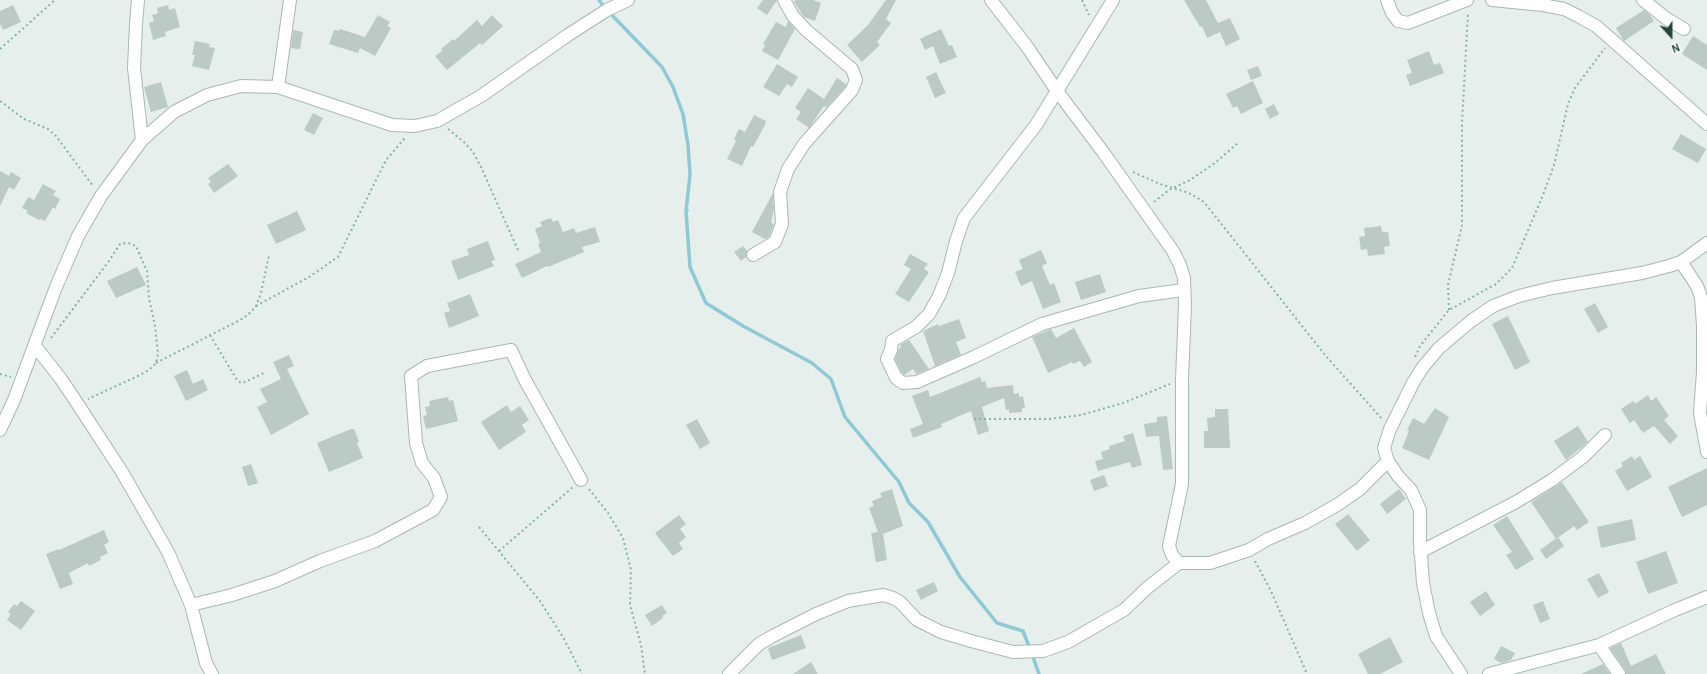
<!DOCTYPE html>
<html>
<head>
<meta charset="utf-8">
<style>
  body { margin:0 }
  #map { position:relative; width:1707px; height:674px; overflow:hidden; background:#e6efeb; font-family:Karla,sans-serif }
  canvas { display:block }
  .north { position:absolute; left:1651px; top:16px; width:40px; height:40px; -webkit-text-stroke:3px #f7fbf9; paint-order:stroke; rotate:159deg; font-size:11px; font-weight:700; line-height:16px; text-align:center; color:#24423a }
  .north::after { content:''; display:block; margin:auto; width:14px; height:18px; background:#24423a; clip-path:polygon(50% 0,100% 100%,50% 72%,0 100%) }
</style>
</head>
<body>
<div id="map">
<canvas width="1707" height="674"></canvas>
<div class="north">N</div>
</div>
<script>
const g = document.querySelector('canvas').getContext('2d');
g.lineJoin = 'round';
function toPath(rows) {
  const path = new Path2D();
  for (const r of rows) {
    path.moveTo(r[0], r[1]);
    for (let i = 2; i < r.length; i += 2) path.lineTo(r[i], r[i + 1]);
  }
  return path;
}
function trace(path, color, width, dash) {
  g.strokeStyle = color;
  g.lineWidth = width;
  g.lineCap = dash ? 'butt' : 'round';
  g.setLineDash(dash || []);
  g.stroke(path);
}
function fillPath(path, color) {
  g.fillStyle = color;
  g.fill(path, 'evenodd');
}
trace(toPath([
  [599,0,605,8],
  [609,12,662,67,673,87,683,114,688,145,690,175,686,211,687,210],
  [686,211,690,267,706,303,743,326,812,363,831,379,845,417,899,482,909,503,928,522,960,577,997,623,1023,631,1030,649],
  [1032,654,1039,674]
]), '#8ec9d4', 3.5);
fillPath(toPath([
  [763,0,777,0,767,15,757,8],
  [795,0,813,0,821,3,815,21,804,17,794,2],
  [886,0,896,0,886,19,891,23,877,42,880,45,862,62,847,45,868,25],
  [1184,0,1206,0,1218,23,1230,18,1240,39,1226,46,1220,32,1207,38,1202,26,1200,27],
  [13,5,21,22,3,30,0,24,0,11],
  [168,5,169,10,175,8,180,27,165,32,166,36,153,40,149,23,154,21,152,15,158,13,157,8],
  [1644,10,1650,15,1654,21,1624,41,1616,28],
  [378,15,390,22,387,26,391,28,375,56,360,48,358,53,329,44,334,30,339,31,340,29,365,37],
  [492,15,503,26,482,45,480,43,447,70,435,56,442,51,441,49,453,39,454,41,477,20,482,26],
  [788,21,795,29,778,60,762,51,765,45,763,44,776,22,786,27],
  [941,29,949,46,952,45,957,57,940,64,933,46,925,50,920,39],
  [293,30,303,32,300,49,291,48],
  [1693,36,1707,45,1707,70,1682,54],
  [195,41,210,44,209,47,215,48,209,70,192,66,195,55,192,55],
  [1429,51,1434,65,1440,63,1444,73,1410,86,1406,75,1412,73,1407,60],
  [777,64,798,77,792,87,787,84,779,96,763,87],
  [1258,66,1262,76,1251,80,1247,70],
  [936,72,946,93,935,98,926,77],
  [837,78,846,84,846,86,826,108,824,106,809,128,796,119,801,112,795,108,808,88,824,99],
  [1253,81,1263,103,1241,114,1237,106,1233,108,1226,94],
  [161,82,168,107,151,112,144,87],
  [1274,104,1279,114,1270,119,1265,109],
  [313,113,323,118,314,135,304,130],
  [754,115,766,121,765,125,753,147,751,146,742,166,727,159,736,141,734,139,739,129,745,132],
  [1681,134,1706,149,1698,163,1672,149],
  [228,164,238,176,214,193,208,184,211,182,208,178],
  [0,171,9,176,11,172,21,178,14,190,9,187,0,206],
  [43,184,56,191,53,195,60,199,55,209,53,207,45,221,40,219,39,220,26,213,28,211,22,208,28,197,34,200],
  [773,193,774,209,771,223,774,224,769,237,765,239,752,232],
  [297,211,306,230,276,244,267,225],
  [551,218,553,222,558,220,563,232,574,228,576,233,595,227,600,242,582,247,584,252,548,267,547,266,522,278,515,264,541,252,538,244,540,243,535,229,542,226,540,222],
  [1381,226,1382,232,1388,232,1390,246,1384,247,1385,254,1368,256,1367,249,1361,250,1359,237,1365,236,1364,228],
  [488,241,495,260,491,261,494,266,458,280,451,261,469,255,467,249],
  [743,246,747,251,746,257,741,261,734,252],
  [1041,250,1047,263,1042,266,1050,285,1054,283,1061,302,1043,309,1032,281,1021,286,1015,272,1023,269,1019,260],
  [910,254,928,264,924,269,929,272,909,302,895,294,911,269,904,265],
  [137,267,146,285,116,298,107,281],
  [1100,274,1106,292,1081,300,1075,282],
  [470,294,479,316,449,328,444,313,450,311,447,303],
  [1595,303,1608,327,1598,333,1584,309],
  [1508,316,1530,362,1515,370,1492,324],
  [959,319,966,338,956,342,961,355,935,366,923,331,938,324,939,326],
  [1074,328,1092,362,1084,367,1080,361,1073,364,1072,362,1048,373,1032,337,1051,329,1056,338],
  [909,340,929,369,916,374,913,369,904,375,902,373,895,359,899,349,901,347,900,345],
  [289,355,294,366,287,369,309,414,271,435,257,407,267,402,260,389,281,379,273,362],
  [187,370,193,384,203,379,208,390,186,401,174,376],
  [980,377,982,382,985,381,987,388,1013,385,1014,394,1019,393,1019,397,1023,396,1025,408,1022,408,1022,412,1009,413,1009,409,1006,410,1004,398,982,407,989,431,978,435,971,411,941,424,942,427,913,438,910,429,923,424,912,396,928,390,930,397],
  [1648,395,1651,401,1656,397,1669,416,1664,420,1678,436,1670,444,1654,426,1643,433,1634,420,1630,423,1621,409,1633,401,1635,404],
  [448,397,449,401,453,400,458,421,426,429,423,416,427,415,425,407,430,406,429,401],
  [507,405,511,412,520,406,529,420,522,425,526,432,499,450,481,422],
  [1435,408,1449,417,1429,460,1402,448,1409,431,1407,430,1413,418,1424,424],
  [1215,409,1228,409,1230,448,1204,448,1204,431,1208,431,1207,418,1215,417],
  [1167,416,1173,469,1163,470,1159,436,1146,437,1144,424,1157,422,1157,417],
  [697,419,710,443,700,449,686,425],
  [1578,426,1588,442,1566,460,1554,441],
  [351,429,354,429,359,442,357,443,363,458,329,472,317,443],
  [1133,433,1142,465,1132,468,1130,462,1098,471,1095,461,1103,459,1101,452,1110,449,1109,446,1125,441,1123,436],
  [1632,456,1634,460,1640,456,1652,477,1627,491,1615,471,1623,466,1621,463],
  [251,464,258,483,248,486,242,467],
  [1707,468,1707,505,1682,517,1668,487],
  [1104,475,1108,486,1094,491,1090,480],
  [1562,482,1589,522,1577,530,1574,526,1556,539,1531,502],
  [892,489,903,526,883,534,887,560,876,562,871,533,878,532,869,508,874,506,872,501,882,497,880,493],
  [1399,489,1406,499,1387,514,1380,504],
  [1348,514,1370,540,1357,551,1335,524],
  [679,515,686,524,680,529,686,537,679,543,683,549,673,556,655,533],
  [1507,516,1534,559,1516,570,1506,555,1512,552,1493,525],
  [1632,519,1636,540,1601,548,1597,527],
  [104,530,109,542,104,545,108,553,100,557,101,560,89,566,88,563,69,573,73,584,60,589,46,554,59,549,59,550],
  [1558,537,1564,546,1546,559,1540,550],
  [1666,551,1678,583,1648,594,1636,562],
  [1599,573,1609,592,1598,598,1587,579],
  [934,582,938,591,921,600,916,590],
  [1486,591,1495,605,1480,616,1470,602],
  [21,601,35,611,21,630,7,620,11,614,8,612,14,604,17,606],
  [1543,601,1550,619,1540,623,1533,605],
  [662,605,667,613,662,616,663,618,652,626,645,615],
  [801,635,806,648,772,660,768,648],
  [1390,637,1403,662,1380,674,1368,674,1358,654],
  [1621,643,1631,666,1656,654,1666,674,1626,674,1625,670,1610,648],
  [1501,646,1515,653,1511,660,1501,663,1494,659],
  [811,662,818,674,793,674],
  [1603,664,1610,674,1581,674]
]), '#bbcac4');
const minor = toPath([
  [138,0,136,24,134,68,142,140],
  [991,0,1028,48,1057,91,1103,152,1173,251,1180,265,1184,278,1185,305,1182,379,1182,484,1169,546,1172,555,1179,563,1210,563,1249,550,1268,539,1305,523,1337,505,1360,489,1388,461],
  [1113,0,1036,125,964,218,956,241,948,273,939,296,929,314,916,327,892,341,891,350,887,359,896,378,903,383,917,382,974,357,1042,324,1139,296,1183,290],
  [1387,0,1392,13,1398,21,1408,23,1467,0],
  [1492,0,1543,5,1564,9,1578,16,1596,26,1611,39,1707,124],
  [1643,0,1667,19,1684,29],
  [278,87,290,0],
  [753,255,775,242,782,224,780,192,788,169,804,144,852,90,856,80,852,69,806,30,793,16,784,0],
  [1681,262,1697,286,1701,297,1703,326,1703,372,1700,413,1707,452],
  [35,346,61,379,77,403,122,472,168,552,191,605,206,663,212,674],
  [0,430,14,400,56,287,78,236,101,196,142,140,174,112,207,95,241,86,278,87,392,125,415,126,437,121,481,96,568,35,607,10,628,0],
  [1420,552,1516,502,1552,480,1583,457,1605,435],
  [191,605,232,595,275,581,320,561,375,541,433,510,441,497,434,478,422,463,416,443,411,376,427,366,511,350,525,380,581,480],
  [1599,645,1619,674],
  [729,674,759,644,771,637,816,614,848,601,883,595,893,598,900,602,917,620,941,632,971,641,1013,652,1043,651,1068,642,1124,610,1147,588,1179,563],
  [1461,674,1436,636,1429,613,1423,583,1420,541,1420,510,1411,490,1398,476,1388,461,1384,448,1390,429,1414,381,1423,367,1439,348,1471,321,1493,306,1519,296,1552,288,1642,273,1669,266,1681,262,1707,243],
  [1489,674,1599,645,1675,610,1707,597]
]);
trace(minor, '#a8b8b2', 14);
trace(toPath([
  [1082,0,1089,15],
  [0,49,55,0],
  [0,101,24,119,48,129,56,136,93,186],
  [448,129,465,143,473,152,481,167,518,250],
  [1133,172,1160,184,1189,193,1204,202,1325,355,1382,419],
  [1154,202,1169,190,1190,180,1215,163,1238,143],
  [256,306,309,277,338,257,386,160,405,138],
  [1449,310,1448,285,1462,225,1462,123,1468,13],
  [210,335,237,380,241,383,245,382,266,372],
  [51,338,109,261,120,244,128,243,136,246,147,271,149,298,155,326,158,354,156,363,149,370,138,376,88,399],
  [1415,357,1420,346,1449,310,1496,284,1512,268,1543,195,1554,165,1568,104,1575,88,1605,48],
  [156,363,242,319,251,312,256,306,261,293,269,255],
  [0,374,11,377],
  [974,419,1049,419,1081,415,1123,403,1170,384],
  [589,489,608,513,623,538,631,570,630,605,641,645,645,674],
  [479,527,540,601,563,637,582,674],
  [499,551,573,487],
  [1255,561,1271,591,1307,674]
]), '#86b3a5', 2, [2, 3]);
trace(minor, '#fff', 12);
</script>
</body>
</html>
